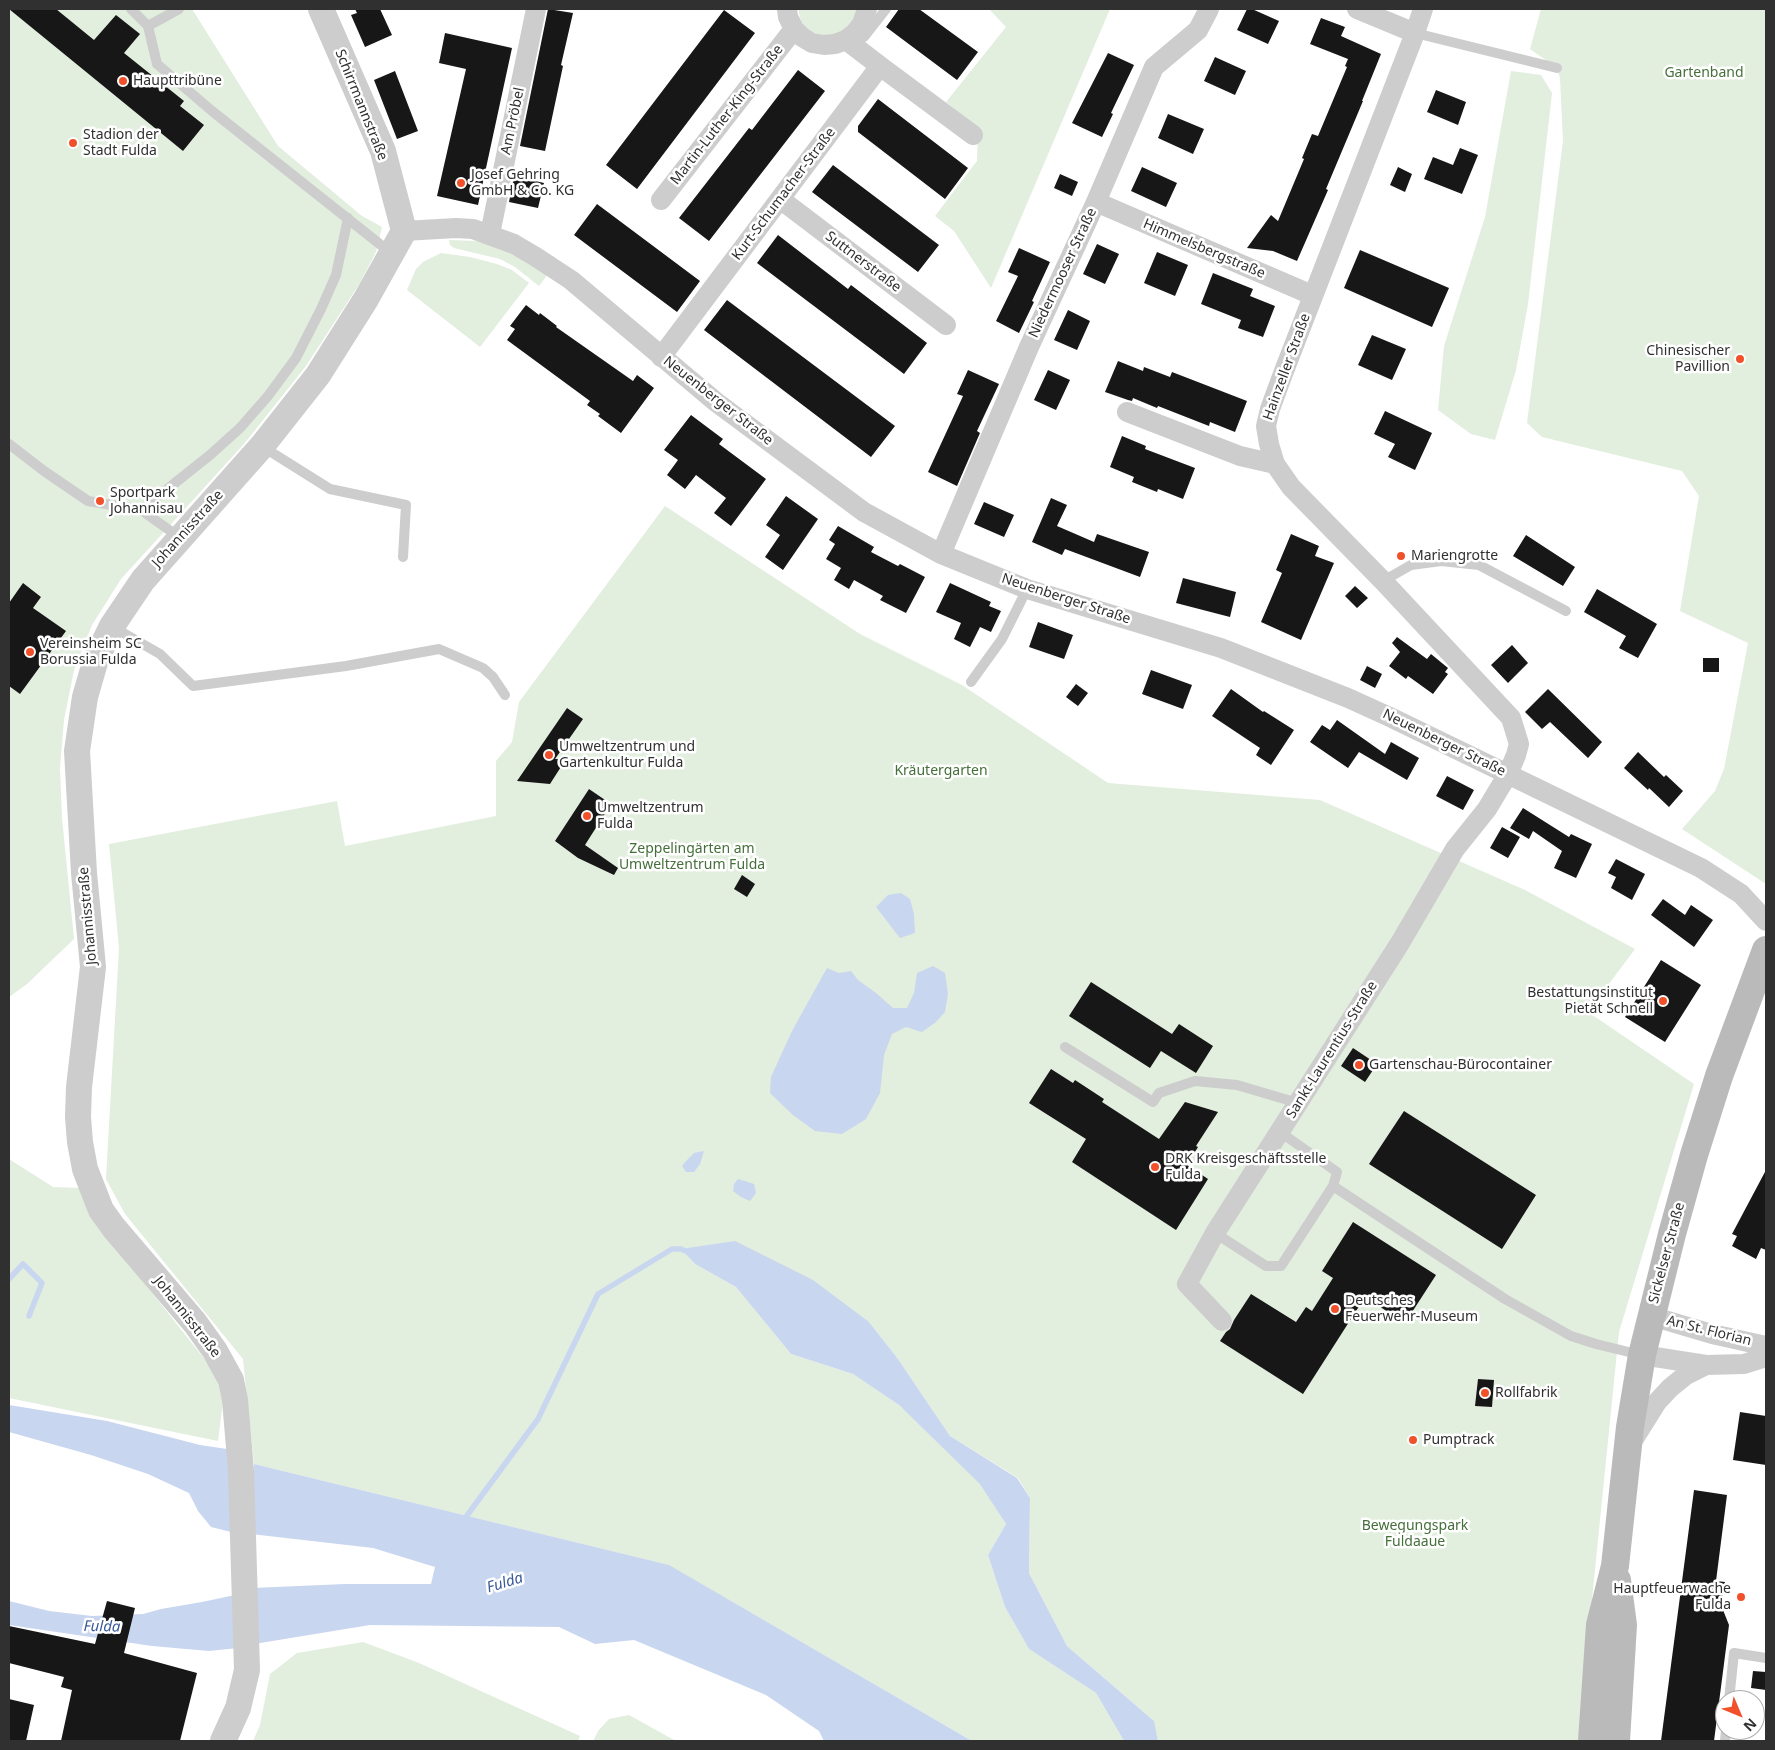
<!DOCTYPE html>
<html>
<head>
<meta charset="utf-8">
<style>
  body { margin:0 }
  #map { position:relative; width:1775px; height:1750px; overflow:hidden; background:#fff; font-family:"Noto Sans",sans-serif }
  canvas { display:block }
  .frame { position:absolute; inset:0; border:10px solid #303030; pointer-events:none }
  .north { position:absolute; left:1715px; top:1690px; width:50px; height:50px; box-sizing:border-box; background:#fff; border:1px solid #acacac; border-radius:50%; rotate:135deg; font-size:14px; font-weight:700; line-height:20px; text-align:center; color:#303030 }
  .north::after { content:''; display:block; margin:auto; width:18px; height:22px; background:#f0512a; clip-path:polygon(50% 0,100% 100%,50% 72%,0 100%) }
</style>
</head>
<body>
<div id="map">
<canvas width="1775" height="1750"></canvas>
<div class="frame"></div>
<div class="north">N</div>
</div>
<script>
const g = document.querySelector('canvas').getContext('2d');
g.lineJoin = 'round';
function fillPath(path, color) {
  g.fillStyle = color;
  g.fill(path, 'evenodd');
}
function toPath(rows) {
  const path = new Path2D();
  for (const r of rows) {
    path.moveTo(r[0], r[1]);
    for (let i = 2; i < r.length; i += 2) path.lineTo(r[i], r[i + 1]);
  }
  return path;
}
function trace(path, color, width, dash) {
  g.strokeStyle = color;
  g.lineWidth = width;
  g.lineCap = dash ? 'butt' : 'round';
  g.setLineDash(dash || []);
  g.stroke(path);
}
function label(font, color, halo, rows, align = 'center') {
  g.font = font + ' "Noto Sans",sans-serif';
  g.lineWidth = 5;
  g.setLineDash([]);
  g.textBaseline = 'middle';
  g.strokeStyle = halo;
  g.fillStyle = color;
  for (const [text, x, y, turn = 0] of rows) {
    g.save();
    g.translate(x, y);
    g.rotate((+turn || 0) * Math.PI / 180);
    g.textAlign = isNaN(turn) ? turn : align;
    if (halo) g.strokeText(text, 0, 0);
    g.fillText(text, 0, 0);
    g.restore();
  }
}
fillPath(toPath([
  [9,9,192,9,278,146,362,216,382,227,376,252,360,283,306,366,244,444,121,579,92,625,74,670,64,720,60,768,62,818,74,939,27,984,9,997],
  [798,9,860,9,847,32,822,37,806,28,801,21],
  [989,9,1110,9,991,288,954,231,935,216,977,161,978,128,946,102,1006,27],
  [1541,9,1766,9,1766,884,1682,829,1715,791,1724,769,1748,643,1680,611,1699,496,1682,471,1542,437,1527,423,1563,141,1560,78,1557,68,1530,49],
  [1511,71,1541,75,1552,93,1528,304,1516,370,1495,440,1471,434,1438,410,1444,346,1485,217],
  [449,240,476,241,503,248,548,274,539,286,515,267,500,259,454,248,450,245],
  [441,253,470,257,497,264,512,270,529,283,480,347,407,290,416,269,423,262],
  [665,506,860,634,962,685,1108,783,1320,800,1525,890,1635,949,1588,1012,1694,1084,1619,1332,1581,1708,1579,1741,1158,1741,1153,1720,1067,1646,1029,1573,1030,1498,1018,1478,950,1436,898,1359,869,1322,681,1249,695,1264,736,1287,791,1354,853,1374,899,1405,981,1484,1006,1524,988,1555,1005,1607,1029,1649,1096,1693,1124,1741,972,1741,668,1565,254,1464,243,1359,125,1214,106,1179,119,948,109,844,337,801,345,846,496,816,496,761,512,742,519,702],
  [9,1159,53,1187,80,1188,134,1270,225,1385,218,1441,9,1398],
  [363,1642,419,1663,580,1736,578,1741,253,1741,260,1725,270,1674,297,1653],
  [629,1715,676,1741,593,1741,598,1731,609,1719]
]), '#e2eede');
fillPath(toPath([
  [901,893,910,899,914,914,915,933,900,938,876,907,888,895],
  [933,966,945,973,948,994,945,1012,936,1022,922,1032,906,1027,892,1034,884,1055,880,1093,866,1119,842,1134,815,1131,793,1115,770,1093,771,1077,792,1031,827,968,839,973,851,971,858,980,876,993,893,1008,907,1008,914,993,917,973],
  [704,1151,700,1164,694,1172,686,1172,682,1166,688,1159,694,1153],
  [738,1179,754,1184,756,1193,750,1201,741,1197,733,1191,734,1184],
  [735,1241,813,1280,869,1322,898,1359,950,1436,1017,1478,1030,1498,1029,1573,1067,1646,1154,1721,1158,1741,1124,1741,1096,1693,1029,1649,1005,1607,988,1555,1006,1524,980,1484,899,1405,853,1374,791,1354,736,1287,695,1264,681,1249],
  [9,1405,107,1421,200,1445,227,1449,235,1533,211,1527,198,1511,189,1493,148,1474,91,1455,9,1432],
  [254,1464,669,1565,972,1741,824,1741,819,1731,766,1695,634,1640,595,1644,559,1627,370,1625,254,1644,252,1588,345,1584,431,1584,435,1567,373,1548,251,1534],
  [235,1595,238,1648,209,1651,152,1646,9,1625,9,1601,49,1611,92,1616,143,1614,161,1609,202,1602]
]), '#c9d6ef');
trace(toPath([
  [9,1279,23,1264,42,1283,29,1316],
  [463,1521,538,1419,598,1294,672,1249,681,1249,688,1252]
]), '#c9d6ef', 5.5);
fillPath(toPath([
  [9,9,56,9,94,40,116,15,140,34,124,53,184,101,180,106,204,125,183,151],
  [355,9,380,9,392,35,365,47,351,15,357,13],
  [548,9,573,13,561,65,563,66,545,151,520,146],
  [899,9,919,9,978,52,957,80,886,27],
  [1247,9,1252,9,1279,21,1268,44,1237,30],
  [724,10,755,33,637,189,606,165],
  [1321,18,1345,27,1341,36,1381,54,1362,101,1363,101,1326,189,1328,190,1297,261,1273,251,1247,248,1271,215,1278,221,1304,159,1302,158,1312,134,1318,136,1347,67,1345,66,1348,59,1310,44],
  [445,33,512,48,478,205,437,196,466,69,439,63],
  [1108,53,1134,65,1111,113,1113,114,1102,137,1072,123],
  [1215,57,1246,71,1235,95,1204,81],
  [798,70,825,91,709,241,679,218,749,128,752,130],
  [395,71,418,131,397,139,374,80],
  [1436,90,1466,102,1458,125,1427,112],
  [878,99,968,168,945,199,858,132,858,126],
  [1168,114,1204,129,1193,154,1158,138],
  [1460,148,1478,155,1462,194,1424,179,1433,157,1453,165],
  [833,165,939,245,918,272,812,192],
  [1142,167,1177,183,1166,207,1131,191],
  [1398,167,1412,174,1405,192,1390,185],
  [1060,174,1078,182,1072,196,1054,188],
  [514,176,544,183,538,208,509,202],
  [597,204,700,281,677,312,574,235],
  [778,235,848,289,851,285,927,343,904,374,757,263],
  [1097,244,1119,254,1105,284,1083,274],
  [1019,248,1050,262,1032,301,1034,302,1019,333,996,321,1018,276,1008,272],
  [1360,250,1449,288,1432,327,1344,288],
  [1157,252,1188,265,1175,296,1144,283],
  [1213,273,1253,289,1250,296,1275,306,1263,337,1238,328,1241,320,1201,304],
  [727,300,895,426,871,457,704,330],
  [526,305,539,315,540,313,557,326,556,327,633,381,637,375,654,388,621,433,598,416,600,414,587,405,590,401,507,340,515,329,510,326],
  [1068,310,1090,321,1077,350,1054,340],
  [1372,335,1406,349,1392,380,1358,365],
  [1118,361,1143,371,1144,367,1170,377,1172,372,1247,401,1235,432,1210,422,1209,426,1158,406,1157,408,1133,398,1132,401,1128,400,1105,392],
  [968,370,999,384,977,431,980,433,957,486,928,472,963,396,957,394],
  [1048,370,1070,380,1056,410,1034,400],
  [1385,411,1432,433,1415,470,1388,457,1395,444,1374,434],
  [691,415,723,439,719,444,766,479,731,526,714,513,726,498,696,475,685,489,667,475,678,460,664,450],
  [1122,436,1146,446,1145,449,1195,468,1183,499,1158,489,1157,492,1132,482,1134,477,1110,467],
  [786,496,818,519,783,570,765,557,780,535,766,525],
  [1051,498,1067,505,1057,526,1094,542,1097,534,1149,552,1140,577,1065,549,1062,555,1032,542],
  [984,502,1014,515,1004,537,974,524],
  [838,526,874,547,871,552,898,566,900,564,925,577,906,613,880,600,883,596,854,580,849,589,834,580,841,568,826,559,835,544,829,540],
  [1291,534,1319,546,1315,556,1334,563,1301,640,1261,622,1282,573,1276,570],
  [1526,535,1575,567,1563,586,1513,556],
  [1183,578,1236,592,1230,617,1176,603],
  [23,583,41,597,33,608,66,631,20,694,9,686,9,603],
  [950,583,991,602,989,606,1001,611,991,632,980,627,970,647,954,639,961,623,936,612],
  [1355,586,1368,598,1357,608,1345,596],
  [1597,589,1657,624,1638,658,1619,648,1626,636,1584,612],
  [1038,622,1073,635,1064,659,1029,647],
  [1397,637,1427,659,1431,654,1448,668,1445,672,1448,674,1433,694,1408,676,1406,679,1389,666,1400,652,1392,643],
  [1512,645,1528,663,1508,683,1491,665],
  [1703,658,1719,658,1719,672,1703,672],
  [1367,666,1382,674,1375,688,1360,680],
  [1151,670,1192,685,1183,709,1142,694],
  [1076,684,1088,693,1078,706,1066,697],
  [1231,689,1263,712,1264,711,1294,730,1271,765,1256,755,1260,748,1212,716],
  [1548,689,1602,742,1588,758,1550,722,1542,729,1525,712],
  [567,708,583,719,555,759,566,759,550,784,517,781],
  [1337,720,1385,754,1391,742,1419,758,1407,780,1359,752,1348,768,1310,742,1322,725,1330,730],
  [1638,752,1664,777,1666,775,1683,791,1669,807,1649,788,1648,790,1624,768],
  [1447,776,1474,790,1463,810,1436,796],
  [589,789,611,804,585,845,618,868,614,875,578,858,555,841],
  [1523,808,1569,837,1571,834,1592,844,1576,878,1554,868,1562,851,1533,831,1529,839,1510,828],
  [1502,827,1520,837,1508,858,1490,848],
  [1616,859,1645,874,1632,900,1611,888,1616,877,1608,873],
  [742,875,755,884,747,897,734,889],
  [1663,899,1685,915,1691,905,1713,920,1694,947,1651,915],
  [1661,960,1701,985,1665,1042,1625,1017],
  [1091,982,1172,1034,1179,1024,1213,1046,1196,1073,1161,1051,1150,1068,1069,1016],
  [1353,1048,1377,1064,1365,1082,1341,1066],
  [1051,1069,1073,1083,1075,1080,1104,1099,1102,1102,1159,1139,1185,1102,1218,1112,1196,1146,1198,1147,1187,1165,1208,1179,1176,1230,1072,1162,1086,1139,1029,1103],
  [1404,1111,1536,1195,1502,1249,1369,1164],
  [1766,1170,1766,1250,1761,1248,1756,1259,1732,1246,1737,1236,1732,1234],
  [1353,1222,1436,1275,1405,1323,1365,1297,1303,1394,1220,1341,1226,1332,1230,1329,1234,1320,1251,1294,1296,1322,1306,1307,1312,1311,1333,1278,1322,1271],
  [1478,1379,1494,1380,1492,1407,1475,1406],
  [1740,1412,1766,1416,1766,1465,1733,1460],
  [1694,1490,1727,1495,1716,1581,1725,1582,1721,1605,1729,1625,1714,1741,1661,1741],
  [107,1601,135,1608,124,1653,197,1673,180,1741,61,1741,72,1690,61,1687,64,1677,9,1663,9,1626,95,1644],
  [1753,1671,1766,1672,1766,1690,1751,1688],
  [9,1699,34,1705,26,1741,9,1741]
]), '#171717');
trace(toPath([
  [131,9,148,26,157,64,212,111,391,253],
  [148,26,179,9],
  [1415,33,1557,68],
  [864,37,886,9],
  [9,444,44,471,88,501,141,510,179,537],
  [263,447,330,489,406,505,403,557],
  [141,510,210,455,240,428,268,396,296,358,321,309,336,275,348,218],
  [1383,581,1411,565,1441,561,1479,565,1566,611],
  [113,627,160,654,193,686,346,666,439,649,483,668,493,677,505,695],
  [971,682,1002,639,1027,589],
  [1065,1047,1153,1102,1159,1093,1195,1081,1237,1085,1298,1103],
  [1333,1186,1505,1299,1571,1336,1596,1344,1641,1355],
  [1215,1233,1266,1266,1281,1266,1333,1186,1337,1172,1280,1132],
  [1729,1700,1734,1653,1766,1658],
  [1725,1741,1726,1730]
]), '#cdcdcd', 10);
trace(toPath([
  [787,9,788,17,794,29,802,37,812,43,824,45,835,44,846,40,855,33,862,24,867,9],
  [1357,9,1415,33],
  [880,66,973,135],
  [780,199,946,325],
  [661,200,794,29],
  [1096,202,1312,295],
  [404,231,456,228,473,229,514,244,536,257,571,280,716,402,864,512,941,554,1027,589,1221,648,1348,698,1392,718,1701,868,1741,894,1766,921],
  [490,234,536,9],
  [661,357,880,66,846,40],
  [1127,412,1240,456,1275,464],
  [941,554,1029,347,1096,202,1154,67,1198,30,1209,9],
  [1651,1316,1712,1334,1766,1346],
  [1222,1321,1187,1284,1215,1233,1400,943,1455,849,1487,809,1508,774,1516,755,1519,744,1511,718,1383,581,1291,487,1275,464,1269,444,1266,426,1270,409,1284,371,1415,33,1423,9],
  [1642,1355,1706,1365,1744,1364,1766,1357],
  [1630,1445,1657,1402,1670,1388,1686,1375,1706,1365]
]), '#cdcdcd', 20);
trace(toPath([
  [223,1741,238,1708,247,1670,241,1471,235,1400,231,1380,215,1351,195,1323,114,1228,101,1210,85,1169,80,1142,78,1117,79,1087,93,967,84,873,77,751,85,697,96,659,112,626,143,580,262,446,318,375,366,299,404,231,383,151,321,9]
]), '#cdcdcd', 26);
trace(toPath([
  [1592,1741,1600,1625,1615,1566,1630,1427,1642,1355,1672,1234,1694,1155,1719,1076,1766,950],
  [1616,1741,1623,1625,1617,1580]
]), '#bababa', 28);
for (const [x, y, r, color] of [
  [123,81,5,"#f0512a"],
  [73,143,5,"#f0512a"],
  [461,183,5,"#f0512a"],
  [1740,359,5,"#f0512a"],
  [100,501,5,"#f0512a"],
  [1401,556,5,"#f0512a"],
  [30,652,5,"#f0512a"],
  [549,755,5,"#f0512a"],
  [587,816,5,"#f0512a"],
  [1663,1001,5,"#f0512a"],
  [1359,1065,5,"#f0512a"],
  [1155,1167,5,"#f0512a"],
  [1335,1309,5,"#f0512a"],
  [1485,1393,5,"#f0512a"],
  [1413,1440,5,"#f0512a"],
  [1741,1597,5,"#f0512a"]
]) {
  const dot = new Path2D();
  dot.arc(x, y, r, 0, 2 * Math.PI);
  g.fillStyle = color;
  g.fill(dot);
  trace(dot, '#fff', 2);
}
label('14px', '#456f3a', '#fff', [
  ["Gartenband",1704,73],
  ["Kräutergarten",941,771],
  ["Zeppelingärten am",692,849],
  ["Umweltzentrum Fulda",692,865],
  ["Bewegungspark",1415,1526],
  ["Fuldaaue",1415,1542]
]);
label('14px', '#303030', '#fff', [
  ["Haupttribüne",133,81],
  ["Stadion der",83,135],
  ["Stadt Fulda",83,151],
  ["Josef Gehring",471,175],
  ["GmbH & Co. KG",471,191],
  ["Chinesischer",1730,351,"right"],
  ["Pavillion",1730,367,"right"],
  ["Sportpark",110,493],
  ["Johannisau",110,509],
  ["Mariengrotte",1411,556],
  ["Vereinsheim SC",40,644],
  ["Borussia Fulda",40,660],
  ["Umweltzentrum und",559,747],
  ["Gartenkultur Fulda",559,763],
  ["Umweltzentrum",597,808],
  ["Fulda",597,824],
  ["Bestattungsinstitut",1653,993,"right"],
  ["Pietät Schnell",1653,1009,"right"],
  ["Gartenschau-Bürocontainer",1369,1065],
  ["DRK Kreisgeschäftsstelle",1165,1159],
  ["Fulda",1165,1175],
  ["Deutsches",1345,1301],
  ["Feuerwehr-Museum",1345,1317],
  ["Rollfabrik",1495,1393],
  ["Pumptrack",1423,1440],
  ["Hauptfeuerwache",1731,1589,"right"],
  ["Fulda",1731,1605,"right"]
], 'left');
label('14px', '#303030', '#fff', [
  ["Schirrmannstraße",361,105,68],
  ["Martin-Luther-King-Straße",727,115,-52],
  ["Am Pröbel",513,121,-78],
  ["Kurt-Schumacher-Straße",784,194,-53],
  ["Himmelsbergstraße",1204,249,23],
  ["Suttnerstraße",863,262,37],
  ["Niedermooser Straße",1063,273,-65],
  ["Hainzeller Straße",1287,367,-70],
  ["Neuenberger Straße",718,401,38],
  ["Johannisstraße",188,529,-48],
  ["Neuenberger Straße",1066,599,18],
  ["Neuenberger Straße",1444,743,26],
  ["Johannisstraße",88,916,-95],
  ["Sankt-Laurentius-Straße",1332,1050,-58],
  ["Sickelser Straße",1667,1253,-75],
  ["Johannisstraße",187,1317,52],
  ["An St. Florian",1709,1331,14]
]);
label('italic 15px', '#385998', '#fff', [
  ["Fulda",505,1583,-17],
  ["Fulda",102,1627,1]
]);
</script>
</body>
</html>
